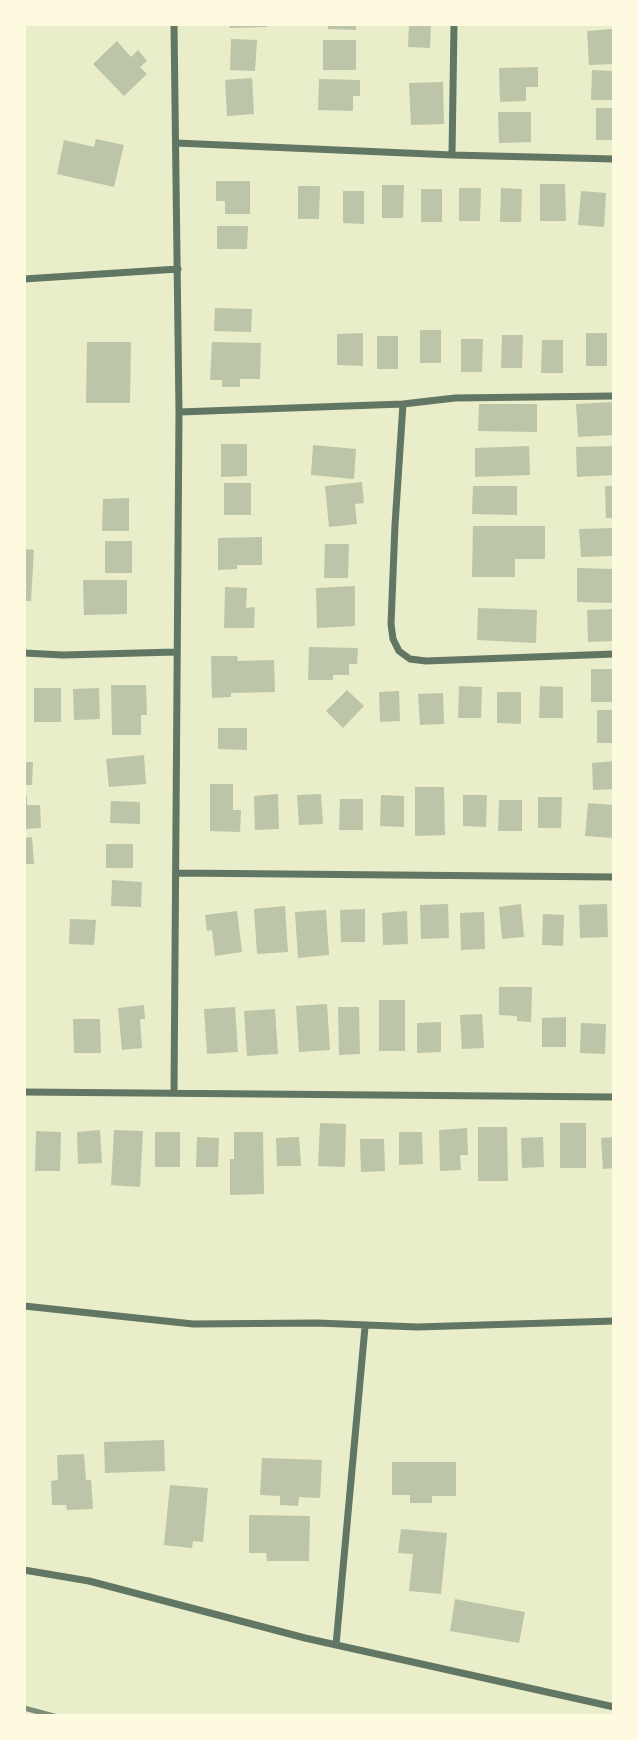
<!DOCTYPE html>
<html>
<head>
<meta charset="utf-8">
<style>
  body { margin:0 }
  #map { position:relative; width:638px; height:1740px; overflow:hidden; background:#e9edc9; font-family:"Fira Sans Condensed",sans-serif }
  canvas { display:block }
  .frame { position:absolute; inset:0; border:26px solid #fefae0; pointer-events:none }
</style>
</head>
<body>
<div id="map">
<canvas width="638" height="1740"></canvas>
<div class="frame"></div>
</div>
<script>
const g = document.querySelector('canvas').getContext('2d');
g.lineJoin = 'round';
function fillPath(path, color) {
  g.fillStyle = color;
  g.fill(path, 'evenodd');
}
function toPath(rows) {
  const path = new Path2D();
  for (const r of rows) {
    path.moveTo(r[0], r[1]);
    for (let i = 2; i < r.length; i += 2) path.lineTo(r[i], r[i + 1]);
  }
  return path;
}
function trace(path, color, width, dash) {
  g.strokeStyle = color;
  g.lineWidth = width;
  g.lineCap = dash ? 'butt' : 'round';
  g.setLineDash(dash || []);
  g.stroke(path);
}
fillPath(toPath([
  [229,24,267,24,267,27,230,28],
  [328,24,356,24,356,30,328,29],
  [409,24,431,24,430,48,408,47],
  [614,29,614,64,589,65,587,31],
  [231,39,257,40,255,71,230,70],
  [323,40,356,40,356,70,323,70],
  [117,41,131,57,138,50,147,61,140,67,147,74,124,96,93,64],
  [538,67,538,87,526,87,526,101,500,102,499,68],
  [592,70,614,71,614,100,591,100],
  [252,78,254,114,227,116,225,80],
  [319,79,360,80,360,96,353,96,353,111,318,110],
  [443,82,444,124,411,125,409,83],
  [596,108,614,108,614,140,596,140],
  [498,112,531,112,531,142,499,143],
  [96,139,124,145,114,187,57,174,64,140,94,147],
  [216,181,250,181,250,214,225,214,225,201,216,201],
  [540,184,565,184,566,221,540,221],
  [382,185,404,185,403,218,382,218],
  [298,186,320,186,319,219,298,219],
  [459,188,481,188,480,221,459,221],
  [501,188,522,189,521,222,500,222],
  [421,189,442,189,442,222,421,222],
  [343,191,364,191,364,224,343,223],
  [581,191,606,193,604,227,578,225],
  [217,226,248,226,247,249,217,249],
  [215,308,252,309,251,332,214,331],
  [420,330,441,330,441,363,420,363],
  [363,333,363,366,337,365,337,334],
  [586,333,607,333,607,366,586,366],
  [502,335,523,335,522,368,501,368],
  [377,336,398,336,398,369,377,369],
  [461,339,483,339,482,372,461,372],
  [542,340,563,340,563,373,541,373],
  [87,342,131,342,130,403,86,403],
  [212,342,261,343,260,379,240,379,240,387,222,387,222,380,210,380],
  [614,402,614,435,578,437,576,404],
  [479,404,537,404,537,432,478,431],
  [221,444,247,444,247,476,221,477],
  [313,445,356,449,354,479,311,475],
  [529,446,530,475,475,477,475,448],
  [614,446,614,475,577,477,576,447],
  [362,482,364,503,355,504,357,524,329,527,325,486],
  [224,483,251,483,251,515,224,515],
  [473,486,517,486,517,515,472,514],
  [605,486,614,486,614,518,606,518],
  [129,498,129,531,102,531,103,499],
  [473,526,545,526,545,559,515,559,515,577,472,577],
  [614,528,614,556,581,557,579,529],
  [262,537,262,565,237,565,237,569,218,570,218,538],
  [105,541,132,541,132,573,105,573],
  [325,544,349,544,348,578,324,578],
  [24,549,34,550,31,601,24,601],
  [577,568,614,569,614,603,577,602],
  [83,580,127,580,127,614,84,615],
  [355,586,355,626,317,628,316,588],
  [225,587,247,588,246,608,255,607,254,628,224,628],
  [478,608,537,610,536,643,477,640],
  [614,609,614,641,588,642,587,610],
  [309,647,358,648,357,664,349,664,349,675,333,675,333,680,308,680],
  [211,656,237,656,238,661,274,660,275,692,231,693,231,697,212,698],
  [591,669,614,669,614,702,591,702],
  [111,685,146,685,147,715,141,715,141,735,112,735],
  [459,686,482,687,481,718,458,718],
  [540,686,563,687,563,718,539,718],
  [34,688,61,688,61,722,34,722],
  [99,688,100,719,74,720,73,689],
  [347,690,364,706,343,728,326,711],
  [399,691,400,721,380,722,379,692],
  [497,692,521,692,521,724,497,723],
  [443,693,444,724,420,725,418,694],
  [597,710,614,710,614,743,597,743],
  [218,728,247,728,247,750,218,749],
  [144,755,146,784,109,787,106,759],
  [614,761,614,789,593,790,592,763],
  [24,762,33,762,32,785,24,785],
  [210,784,233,784,233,810,241,810,240,832,210,831],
  [415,787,444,787,445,835,415,836],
  [278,794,279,829,255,830,254,796],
  [321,794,323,824,299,825,297,795],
  [381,795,404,796,404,827,380,826],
  [463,795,487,795,486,827,463,826],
  [24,796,27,796,27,805,40,805,41,828,24,829],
  [538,797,562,797,561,828,538,828],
  [340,799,363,799,363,830,339,830],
  [499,800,522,800,522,831,498,831],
  [111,801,140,802,140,824,110,823],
  [588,803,614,805,614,838,585,836],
  [32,837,34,864,24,864,24,838],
  [106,844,133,844,133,868,106,868],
  [112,880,142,882,141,907,111,906],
  [448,904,449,938,421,939,420,905],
  [521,904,524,937,502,939,499,907],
  [607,904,608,937,580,938,579,905],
  [285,906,288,952,257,954,254,909],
  [365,909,365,942,341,942,340,910],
  [326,910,329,955,298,958,295,912],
  [237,911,242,952,215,956,212,930,207,931,205,915],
  [407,911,408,944,383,945,382,913],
  [484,912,485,949,461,950,460,913],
  [543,914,564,915,563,946,542,945],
  [70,919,96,920,94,945,69,944],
  [499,987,532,987,531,1022,517,1021,517,1016,499,1015],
  [379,1000,405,1000,405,1051,379,1051],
  [327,1004,330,1050,299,1052,296,1006],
  [144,1005,145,1019,140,1019,142,1048,122,1050,118,1008],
  [235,1007,238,1052,207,1054,204,1009],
  [338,1007,359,1007,360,1054,339,1055],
  [275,1009,278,1054,247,1056,244,1011],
  [482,1014,484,1048,462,1049,460,1015],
  [566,1017,566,1047,542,1047,542,1018],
  [73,1019,100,1019,101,1053,74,1053],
  [441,1022,441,1052,417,1053,417,1023],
  [581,1023,606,1024,605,1054,580,1053],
  [320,1123,346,1124,345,1167,318,1166],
  [560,1123,586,1123,586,1168,560,1168],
  [478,1127,507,1127,508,1181,478,1181],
  [467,1128,468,1155,460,1155,461,1170,440,1171,439,1130],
  [100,1130,102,1163,78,1164,77,1132],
  [114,1130,143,1131,140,1187,111,1185],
  [36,1131,61,1132,60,1171,35,1171],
  [155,1132,180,1132,180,1167,155,1167],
  [234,1132,263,1132,264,1194,230,1195,230,1159,234,1159],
  [399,1132,422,1132,423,1164,399,1165],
  [197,1137,219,1138,218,1167,196,1167],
  [299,1137,301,1166,277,1166,276,1138],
  [543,1137,544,1167,522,1168,521,1138],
  [614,1137,614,1168,603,1169,601,1138],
  [360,1139,384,1139,385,1171,361,1172],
  [164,1440,165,1471,105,1473,104,1442],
  [84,1454,86,1480,91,1480,93,1509,67,1510,66,1505,52,1505,51,1481,58,1480,57,1455],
  [262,1458,322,1460,320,1498,299,1497,298,1506,280,1505,280,1496,260,1495],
  [392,1462,456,1462,456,1496,432,1496,432,1503,410,1503,410,1495,392,1495],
  [170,1485,208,1488,203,1542,193,1541,192,1548,164,1545],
  [249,1515,310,1516,309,1561,267,1561,266,1553,249,1553],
  [401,1529,447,1533,441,1594,409,1591,413,1554,398,1553],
  [455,1599,525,1612,519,1643,450,1631]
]), '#bcc5a7');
trace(toPath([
  [174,24,179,412,174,1093],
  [176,143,452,155,614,159],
  [452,155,454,24],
  [24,279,178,269],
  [403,404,395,525,391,624,393,639,399,651,410,659,426,661,614,654],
  [179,412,403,404,455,398,614,396],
  [24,653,63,655,176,652],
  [176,873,614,877],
  [24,1092,614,1097],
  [24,1306,193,1324,317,1323,417,1327,614,1321],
  [24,1570,89,1581,305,1638,614,1707],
  [336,1645,365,1327]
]), '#617663', 7);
trace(toPath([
  [24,1708,54,1716]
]), '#7c8e77', 5);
</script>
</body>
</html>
